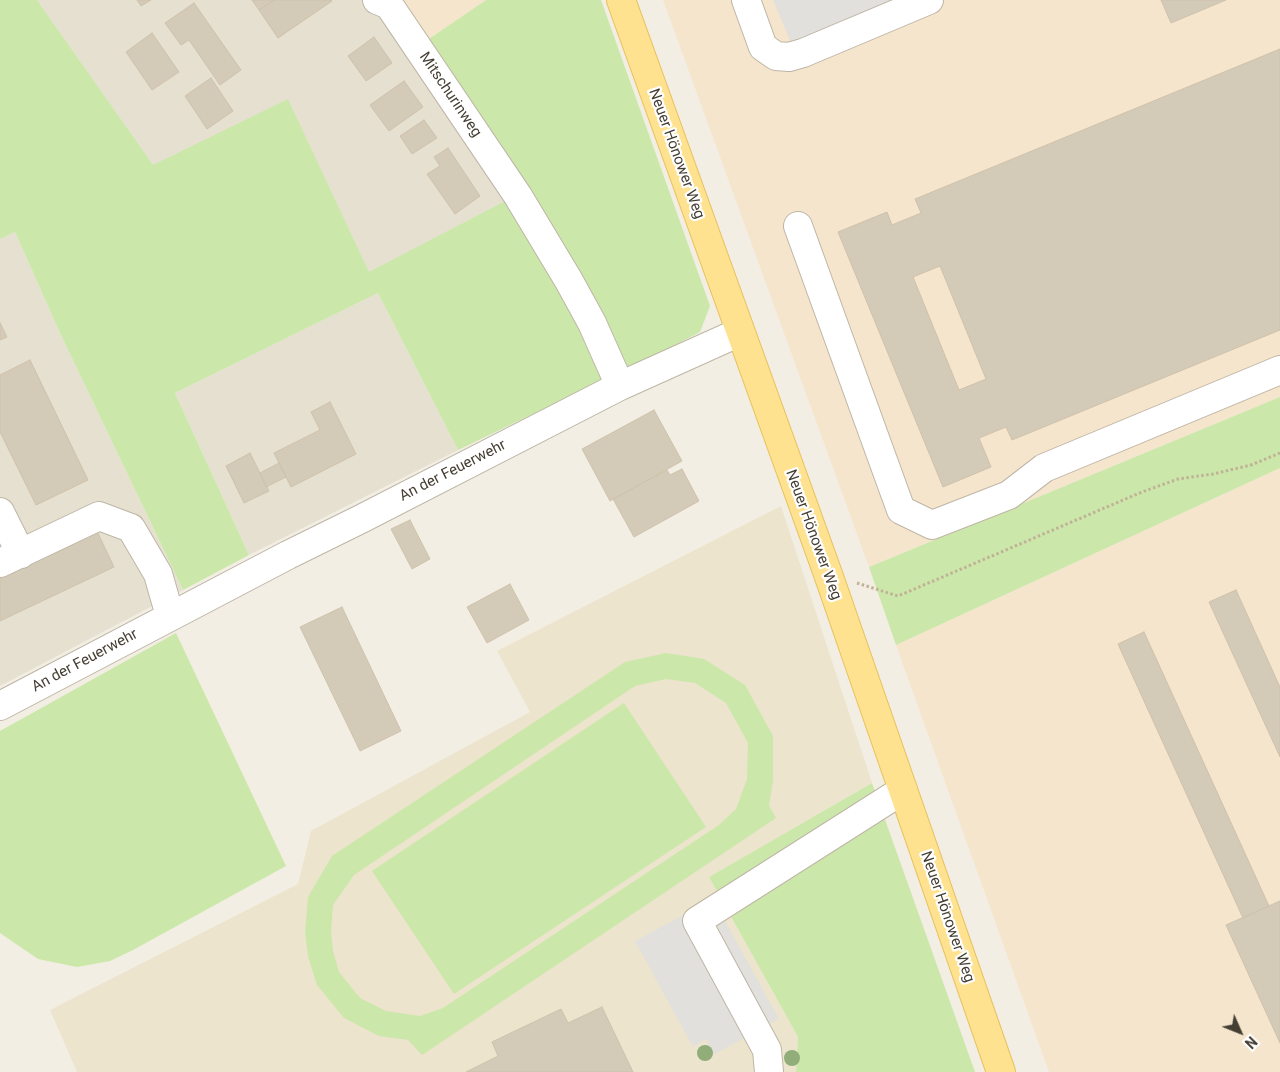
<!DOCTYPE html>
<html>
<head>
<meta charset="utf-8">
<style>
  body { margin:0 }
  #map { position:relative; width:1280px; height:1072px; overflow:hidden; background:#f2eee3; font-family:Roboto,sans-serif }
  canvas { display:block }
  .north { position:absolute; left:1215px; top:1007px; width:50px; height:50px; -webkit-text-stroke:4px #fff; paint-order:stroke; rotate:134deg; font-size:14px; font-weight:700; line-height:20px; text-align:center; color:#443e33 }
  .north::after { content:''; display:block; margin:auto; width:18px; height:22px; background:#443e33; clip-path:polygon(50% 0,100% 100%,50% 72%,0 100%) }
</style>
</head>
<body>
<div id="map">
<canvas width="1280" height="1072"></canvas>
<div class="north">N</div>
</div>
<script>
const g = document.querySelector('canvas').getContext('2d');
g.lineJoin = 'round';
function fillPath(path, color) {
  g.fillStyle = color;
  g.fill(path, 'evenodd');
}
function toPath(rows) {
  const path = new Path2D();
  for (const r of rows) {
    path.moveTo(r[0], r[1]);
    for (let i = 2; i < r.length; i += 2) path.lineTo(r[i], r[i + 1]);
  }
  return path;
}
function trace(path, color, width, dash) {
  g.strokeStyle = color;
  g.lineWidth = width;
  g.lineCap = dash ? 'butt' : 'round';
  g.setLineDash(dash || []);
  g.stroke(path);
}
function label(font, color, halo, rows, align = 'center') {
  g.font = font + ' Roboto,sans-serif';
  g.lineWidth = 4.5;
  g.setLineDash([]);
  g.textBaseline = 'middle';
  g.strokeStyle = halo;
  g.fillStyle = color;
  for (const [text, x, y, turn = 0] of rows) {
    g.save();
    g.translate(x, y);
    g.rotate((+turn || 0) * Math.PI / 180);
    g.textAlign = isNaN(turn) ? turn : align;
    if (halo) g.strokeText(text, 0, 0);
    g.fillText(text, 0, 0);
    g.restore();
  }
}
fillPath(toPath([
  [37,0,393,0,507,200,369,273,288,100,153,166],
  [15,232,59,331,183,590,0,686,0,239],
  [378,293,458,450,249,555,175,393]
]), '#e6e0d1');
fillPath(toPath([
  [393,0,486,0,423,43],
  [663,0,1280,0,1280,397,869,567],
  [1280,468,1280,1072,1049,1072,896,645]
]), '#f6e5cd');
fillPath(toPath([
  [781,506,872,783,709,877,798,1037,796,1072,77,1072,50,1010,298,884,311,831,530,712,497,651]
]), '#ece4cc');
fillPath(toPath([
  [0,0,37,0,153,165,288,99,369,272,528,189,423,43,486,0,601,0,710,306,700,332,662,352,458,450,378,293,175,393,249,555,183,590,59,331,15,232,0,239],
  [1280,397,1280,468,896,645,869,567],
  [176,633,286,866,133,950,110,961,77,967,38,959,0,933,0,731],
  [666,653,704,659,745,685,773,736,773,781,769,806,776,818,422,1055,408,1040,379,1036,344,1018,317,985,308,956,305,932,308,897,332,856,625,662],
  [666,679,695,683,726,703,748,743,747,779,736,809,719,825,443,1008,420,1016,386,1011,360,998,339,972,333,951,331,932,333,905,354,875,635,686],
  [624,703,706,827,454,994,372,871],
  [872,783,975,1072,796,1072,798,1037,709,877]
]), '#cbe8aa');
fillPath(toPath([
  [773,0,903,0,792,45],
  [713,899,779,1019,713,1055,706,1039,693,1047,635,941]
]), '#e2e0dc');
const building = toPath([
  [137,0,151,0,141,6,137,0],
  [252,0,274,0,259,10,252,0],
  [274,0,331,0,332,1,278,38,259,10,274,0],
  [1161,0,1226,0,1171,23,1161,0],
  [194,3,241,70,220,85,189,40,181,45,165,23,194,3],
  [152,33,179,72,152,90,126,52,152,33],
  [374,37,392,63,366,81,348,56,374,37],
  [1280,49,1280,330,1012,440,1006,427,979,438,991,467,943,487,838,232,887,212,892,225,921,213,915,199,1280,49],
  [940,266,986,379,959,390,913,277,940,266],
  [211,78,233,111,207,129,185,96,211,78],
  [404,81,423,107,389,131,370,105,404,81],
  [424,120,437,138,412,154,400,136,424,120],
  [448,148,480,196,455,214,427,174,440,166,434,157,448,148],
  [0,323,7,337,0,340,0,323],
  [30,360,88,480,36,505,0,432,0,375,30,360],
  [330,402,356,454,291,487,274,453,320,430,311,412,330,402],
  [654,410,682,461,610,501,582,449,654,410],
  [250,453,269,491,244,503,226,466,250,453],
  [279,463,286,477,266,487,260,473,279,463],
  [682,469,699,501,634,537,613,499,667,470,670,475,682,469],
  [410,520,430,559,412,569,391,529,410,520],
  [95,527,114,567,0,621,0,573,95,527],
  [510,584,529,620,487,643,467,607,510,584],
  [1236,590,1280,687,1280,757,1209,602,1236,590],
  [342,607,401,731,360,751,300,627,342,607],
  [1144,632,1269,906,1243,918,1118,644,1144,632],
  [1280,901,1280,1043,1226,925,1280,901],
  [602,1007,633,1072,466,1072,498,1056,492,1042,561,1009,568,1023,602,1007]
]);
fillPath(building, '#d4cab8');
trace(building, '#cfc2ab', 1);
const minor = toPath([
  [377,0,389,5,518,196,569,281,592,323,620,386],
  [746,0,763,47,776,56,789,57,803,53,929,0],
  [798,226,901,510,932,525,1009,495,1044,468,1280,370],
  [0,512,21,554],
  [0,563,99,516,131,528,158,574,170,616],
  [0,706,288,555,361,519,620,386,740,332],
  [769,1072,767,1050,697,921,903,790]
]);
const major = toPath([
  [621,0,828,574,1001,1072]
]);
trace(minor, '#beb6a6', 30);
trace(major, '#e7c15d', 30);
trace(toPath([
  [857,583,898,596,1142,492,1178,479,1213,474,1251,465,1280,453]
]), '#c0b296', 3, [2.5, 2.5]);
trace(minor, '#fff', 28);
trace(major, '#ffe28f', 28);
g.fillStyle = '#91ad7a';
for (const [x, y] of [
  [705,1053],
  [792,1058]
]) {
  g.beginPath();
  g.arc(x, y, 8, 0, 2 * Math.PI);
  g.fill();
}
label('15px', '#443e33', '#fff', [
  ["Mitschurinweg",450,95,56],
  ["Neuer Hönower Weg",676,154,70],
  ["An der Feuerwehr",453,471,-27],
  ["Neuer Hönower Weg",813,535,70],
  ["An der Feuerwehr",85,661,-28],
  ["Neuer Hönower Weg",947,917,71]
]);
</script>
</body>
</html>
